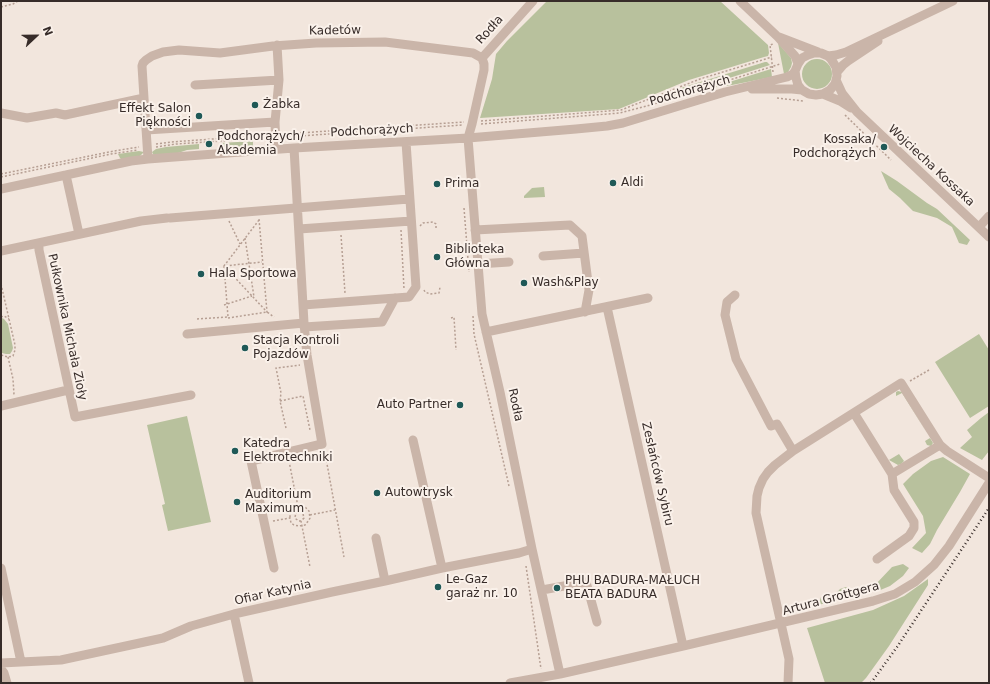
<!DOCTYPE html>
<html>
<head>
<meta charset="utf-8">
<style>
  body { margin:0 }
  #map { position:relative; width:990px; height:684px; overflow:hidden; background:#f2e6dd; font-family:"DejaVu Sans",sans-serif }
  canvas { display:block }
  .frame { position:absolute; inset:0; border:2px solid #372c29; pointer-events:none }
  .north { position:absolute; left:16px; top:16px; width:40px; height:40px; -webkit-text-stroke:3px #faf1ea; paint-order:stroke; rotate:68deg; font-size:11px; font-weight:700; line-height:16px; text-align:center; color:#372c29 }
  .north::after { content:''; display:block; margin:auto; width:14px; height:18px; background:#372c29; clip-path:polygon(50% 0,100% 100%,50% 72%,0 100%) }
</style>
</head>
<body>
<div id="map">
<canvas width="990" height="684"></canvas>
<div class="frame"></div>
<div class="north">N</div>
</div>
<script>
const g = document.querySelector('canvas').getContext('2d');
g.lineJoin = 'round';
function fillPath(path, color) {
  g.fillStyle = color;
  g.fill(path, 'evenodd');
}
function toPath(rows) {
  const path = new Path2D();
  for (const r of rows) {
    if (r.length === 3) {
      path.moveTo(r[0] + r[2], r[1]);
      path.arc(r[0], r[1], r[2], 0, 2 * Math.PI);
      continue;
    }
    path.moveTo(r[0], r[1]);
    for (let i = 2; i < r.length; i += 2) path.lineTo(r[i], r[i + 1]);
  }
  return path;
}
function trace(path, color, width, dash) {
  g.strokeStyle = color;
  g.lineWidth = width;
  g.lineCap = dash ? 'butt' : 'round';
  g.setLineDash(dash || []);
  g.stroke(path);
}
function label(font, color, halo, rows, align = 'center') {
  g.font = font + ' "DejaVu Sans",sans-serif';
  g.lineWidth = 4;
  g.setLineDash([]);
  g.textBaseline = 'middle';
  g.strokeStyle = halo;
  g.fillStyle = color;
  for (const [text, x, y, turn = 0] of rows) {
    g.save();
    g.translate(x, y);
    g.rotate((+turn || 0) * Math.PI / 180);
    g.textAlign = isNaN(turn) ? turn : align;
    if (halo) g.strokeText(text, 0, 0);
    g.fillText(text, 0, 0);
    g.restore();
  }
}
fillPath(toPath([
  [547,1,720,1,768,45,769,53,768,56,764,57,689,80,619,109,480,118,492,79,496,54,507,41],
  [778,43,791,58,792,63,791,67,788,72,784,74],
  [817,74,15],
  [765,62,767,62,770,65,657,101,672,92,684,87],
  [771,69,772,77,732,85,710,88],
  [253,141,253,148,236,147,221,147,221,143],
  [199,144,199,149,187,150,178,153,156,155,153,154,152,152,156,149,166,147],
  [139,151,144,152,140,156,122,160,120,158,118,154],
  [881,171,897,181,927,203,937,209,970,240,967,245,959,243,952,227,937,218,913,211,900,198,889,189],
  [544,187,545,197,524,198,524,196,532,188],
  [2,318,4,319,8,324,13,348,12,351,10,354,6,354,2,353,1,352],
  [979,334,989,350,989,406,970,418,935,362],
  [898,391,902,392,933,443,931,446,927,445,925,441,930,438,902,393,896,396,896,392],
  [989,412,989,451,982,460,960,448,972,437,967,430,981,418],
  [187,416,211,522,168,531,162,505,165,504,147,425],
  [899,454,904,461,901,464,898,465,889,460],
  [943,457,970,474,960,492,937,530,930,544,922,553,912,548,926,533,923,516,903,484,913,474,931,461],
  [903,564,909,568,903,576,890,586,878,591,875,585,892,567],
  [928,579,928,585,889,646,866,678,861,683,825,683,807,628,873,610,904,596],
  [846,587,854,591,851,597,818,605,821,597,833,597,840,589]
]), '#b8c19d');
trace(toPath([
  [1,7,13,4,18,1],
  [773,72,770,45,773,44],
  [777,98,803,101],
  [845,115,891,160],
  [481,121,621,110,700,79,772,57],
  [481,124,620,113,654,104,780,64],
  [284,134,464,122],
  [284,137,463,125],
  [156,144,171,142,268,135],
  [156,147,176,144,268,138],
  [1,174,114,151,139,147],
  [1,177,111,154,138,150],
  [464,208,469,272],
  [259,220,224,266,267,312,259,219],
  [229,221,240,244],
  [420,226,423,223,433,222,436,224,436,229],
  [401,230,404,289],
  [341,235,345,293],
  [245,238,254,297],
  [1,284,15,345,15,350,13,356,8,357,1,355],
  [424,290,425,292,430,294,439,293,440,287],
  [224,305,252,296],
  [473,316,474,334,509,486],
  [1,317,4,316,9,319],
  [228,318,267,312,274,317],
  [451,318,454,317,456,350],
  [197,319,228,317,224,266,262,262],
  [8,357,13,379,14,395],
  [910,381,929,370],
  [280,401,303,396,310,430],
  [286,428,280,401,281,393,276,368,300,365],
  [325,453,344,557],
  [289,461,299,512],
  [310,515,335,510],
  [273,521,290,518,291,523,294,525,299,526,305,525,309,520,310,518,309,511,304,506,300,506,292,508,290,511,290,518],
  [301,521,299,521,296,519,295,517,296,513,299,512,301,512,303,514,304,518,301,521,310,567],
  [526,566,541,669]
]), '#b69f93', 1.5, [2, 2]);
trace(toPath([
  [740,1,778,37,795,56,798,64],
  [779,37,818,52],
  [828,56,836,55,846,52,953,1],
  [482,58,533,1],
  [837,72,843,65,848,61,878,41],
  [836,80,842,93,857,112,989,237],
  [195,85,279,80],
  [752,89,792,89,802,90],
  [823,94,840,101,851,108],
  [1,113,27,118,56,113,65,115,144,98],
  [146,130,275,122],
  [276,149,275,122,279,80,277,45],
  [148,159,144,98,142,66,143,63,146,60,152,56,163,52,179,50,220,53,273,46,316,43,385,42,473,53,482,58,484,64,484,70,472,124,468,138,482,314,500,392,532,549,560,674],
  [66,175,79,234],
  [1,189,131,161,148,159,294,148,468,138,576,129,607,126,623,123,725,92,787,77,793,74,795,71,798,64,802,58,808,55,814,53,821,53,828,56,831,59,836,67,837,76,835,84,830,90,823,94,816,95,809,94,802,90,798,85,796,78,795,71],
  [170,218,409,199],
  [979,227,989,216],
  [299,229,411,221],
  [475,230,570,225,582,236,589,290,585,312],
  [39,243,39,250,75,417,191,395],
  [1,251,141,221,167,218],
  [543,256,584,253],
  [478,264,509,262],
  [735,295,727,302,725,315,736,359,771,426,777,424,793,451],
  [303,305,409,297,416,287,406,142],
  [607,307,683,646],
  [304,327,382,322,395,298],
  [486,332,648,298],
  [187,334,304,323],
  [1,406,68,390],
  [854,413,892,474,894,490,914,522,914,528,909,536,877,559],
  [413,440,442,568],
  [892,474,940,445],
  [376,538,385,581],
  [1,568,21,662],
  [274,568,251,461,322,444,307,355,304,323,294,148],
  [542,590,586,582,597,622],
  [234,614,249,683],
  [1,663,61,660,163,638,191,626,234,614,332,592,385,581,442,568,519,553,532,549],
  [1,669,4,673,7,683],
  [510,683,560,674,683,646,873,601,895,594,915,582,934,565,949,546,989,483],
  [788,683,789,659,756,513,757,496,759,488,763,479,768,472,775,465,793,451,901,383,940,445,947,451,989,478]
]), '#cab5a9', 9);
trace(toPath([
  [871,683,897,647,989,508]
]), '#372c29', 2.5, [1, 3]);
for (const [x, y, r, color] of [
  [255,105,4,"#1f5957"],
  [199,116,4,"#1f5957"],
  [209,144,4,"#1f5957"],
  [884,147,4,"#1f5957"],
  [613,183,4,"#1f5957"],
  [437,184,4,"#1f5957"],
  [437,257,4,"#1f5957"],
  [201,274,4,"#1f5957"],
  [524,283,4,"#1f5957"],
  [245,348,4,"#1f5957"],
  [460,405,4,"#1f5957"],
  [235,451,4,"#1f5957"],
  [377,493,4,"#1f5957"],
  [237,502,4,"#1f5957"],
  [438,587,4,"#1f5957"],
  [557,588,4,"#1f5957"]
]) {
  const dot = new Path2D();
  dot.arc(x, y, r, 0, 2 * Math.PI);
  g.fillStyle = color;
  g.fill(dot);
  trace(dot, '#faf1ea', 1.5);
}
label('12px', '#372c29', '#faf1ea', [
  ["Rodła",490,30,-48],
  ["Kadetów",335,31,-1],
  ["Podchorążych",690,91,-16],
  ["Podchorążych",372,131,-3],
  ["Wojciecha Kossaka",931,166,43],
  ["Pułkownika Michała Zioły",67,327,78],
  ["Rodła",515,405,78],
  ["Zesłańców Sybiru",657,474,77],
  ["Ofiar Katynia",273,593,-13],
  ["Artura Grottgera",831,599,-15]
]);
label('12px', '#372c29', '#faf1ea', [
  ["Żabka",263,105],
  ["Effekt Salon",191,109,"right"],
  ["Piękności",191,123,"right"],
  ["Podchorążych/",217,137],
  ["Akademia",217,151],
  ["Kossaka/",876,140,"right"],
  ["Podchorążych",876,154,"right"],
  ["Aldi",621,183],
  ["Prima",445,184],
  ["Biblioteka",445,250],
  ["Główna",445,264],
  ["Hala Sportowa",209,274],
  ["Wash&Play",532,283],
  ["Stacja Kontroli",253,341],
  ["Pojazdów",253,355],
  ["Auto Partner",452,405,"right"],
  ["Katedra",243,444],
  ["Elektrotechniki",243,458],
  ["Autowtrysk",385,493],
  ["Auditorium",245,495],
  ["Maximum",245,509],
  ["Le-Gaz",446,580],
  ["garaż nr. 10",446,594],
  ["PHU BADURA-MAŁUCH",565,581],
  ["BEATA BADURA",565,595]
], 'left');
</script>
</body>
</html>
